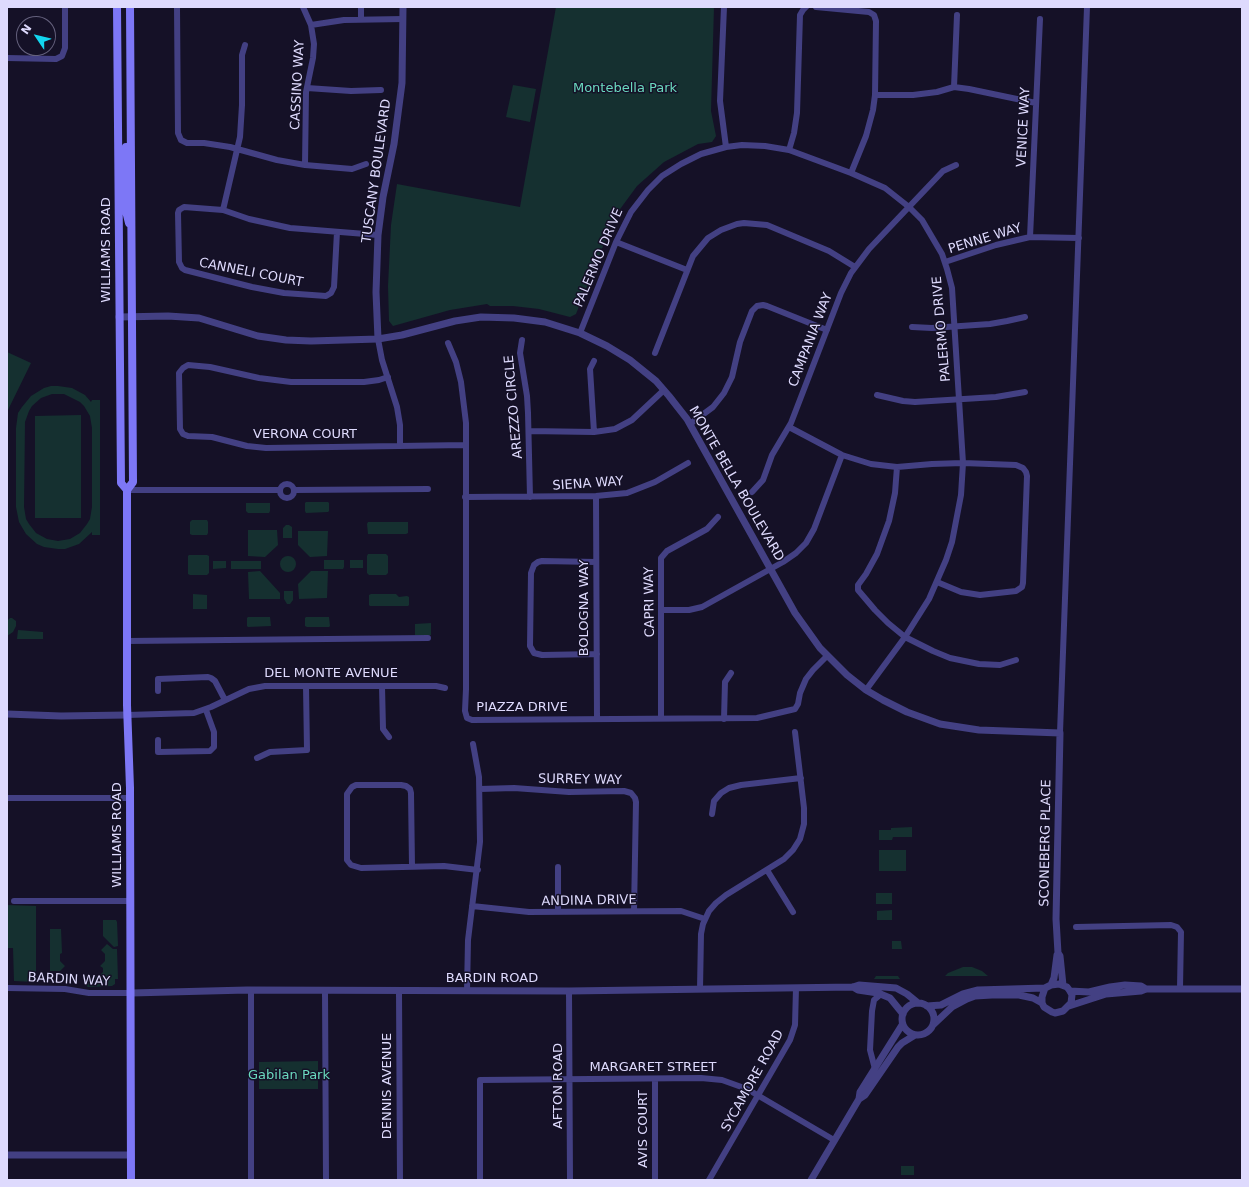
<!DOCTYPE html>
<html>
<head>
<meta charset="utf-8">
<style>
  body { margin:0 }
  #map { position:relative; width:1249px; height:1187px; overflow:hidden; background:#151127; font-family:"DejaVu Sans",sans-serif }
  canvas { display:block }
  .frame { position:absolute; inset:0; border:8px solid #dedafd; pointer-events:none }
  .north { position:absolute; left:16px; top:16px; width:40px; height:40px; box-sizing:border-box; background:#151127; border:1px solid #65617d; border-radius:50%; rotate:305deg; font-size:11px; font-weight:700; line-height:16px; text-align:center; color:#dedafd }
  .north::after { content:''; display:block; margin:auto; width:14px; height:18px; background:#13d6ef; clip-path:polygon(50% 0,100% 100%,50% 72%,0 100%) }
</style>
</head>
<body>
<div id="map">
<canvas width="1249" height="1187"></canvas>
<div class="frame"></div>
<div class="north">N</div>
</div>
<script>
const g = document.querySelector('canvas').getContext('2d');
g.lineJoin = 'round';
function fillPath(path, color) {
  g.fillStyle = color;
  g.fill(path, 'evenodd');
}
function toPath(rows) {
  const path = new Path2D();
  for (const r of rows) {
    if (r.length === 3) {
      path.moveTo(r[0] + r[2], r[1]);
      path.arc(r[0], r[1], r[2], 0, 2 * Math.PI);
      continue;
    }
    path.moveTo(r[0], r[1]);
    for (let i = 2; i < r.length; i += 2) path.lineTo(r[i], r[i + 1]);
  }
  return path;
}
function trace(path, color, width, dash) {
  g.strokeStyle = color;
  g.lineWidth = width;
  g.lineCap = dash ? 'butt' : 'round';
  g.setLineDash(dash || []);
  g.stroke(path);
}
function label(font, color, halo, rows, align = 'center') {
  g.font = font + ' "DejaVu Sans",sans-serif';
  g.lineWidth = 3;
  g.setLineDash([]);
  g.textBaseline = 'middle';
  g.strokeStyle = halo;
  g.fillStyle = color;
  for (const [text, x, y, turn = 0] of rows) {
    g.save();
    g.translate(x, y);
    g.rotate((+turn || 0) * Math.PI / 180);
    g.textAlign = isNaN(turn) ? turn : align;
    if (halo) g.strokeText(text, 0, 0);
    g.fillText(text, 0, 0);
    g.restore();
  }
}
fillPath(toPath([
  [556,7,714,7,711,111,716,136,712,142,698,144,664,162,637,186,615,216,576,314,570,317,539,309,513,306,490,306,487,304,450,310,393,326,389,321,388,286,391,225,397,184,520,207],
  [513,85,536,89,530,122,506,117],
  [7,352,31,363,7,412],
  [51,386,58,386,72,388,85,395,91,402,92,400,100,400,100,535,92,535,92,532,79,544,65,549,58,549,44,547,37,544,26,534,19,522,16,507,16,428,18,413,22,407,31,396,44,388],
  [52,394,64,394,80,402,84,406,90,416,92,428,92,507,90,519,87,524,80,533,70,539,58,541,47,539,36,533,29,524,26,519,24,507,25,422,29,411,32,406,41,398],
  [81,415,81,518,35,518,35,416],
  [306,502,328,502,329,503,329,511,328,512,306,513,305,511,305,503],
  [246,503,270,503,270,511,269,513,248,513,246,511],
  [192,520,207,520,208,522,208,533,207,535,192,535,190,534,190,522],
  [368,522,408,522,408,533,406,534,368,534,367,524],
  [286,525,289,525,292,527,292,538,283,538,283,528],
  [248,530,277,530,278,545,265,557,248,556],
  [298,531,328,531,327,556,310,557,298,545],
  [368,554,386,554,388,556,388,573,386,575,369,575,367,573,367,556],
  [189,555,207,555,209,556,209,573,207,575,190,575,188,574,188,556],
  [288,564,8],
  [324,560,344,560,344,567,343,569,324,569],
  [350,560,363,560,363,568,350,568],
  [213,561,226,561,226,568,213,569],
  [231,561,261,561,261,569,231,569],
  [260,571,280,593,280,599,249,599,248,572],
  [311,571,328,571,327,598,299,599,298,584],
  [284,591,293,591,293,600,290,604,287,604,284,599],
  [193,594,207,595,207,609,193,609],
  [371,594,396,594,399,597,407,596,409,597,409,605,408,606,370,606,369,605,369,595],
  [248,617,270,617,271,626,248,627,247,626,247,618],
  [306,617,329,617,330,626,329,627,307,627,305,626,305,618],
  [10,618,12,618,16,621,16,626,13,632,7,636,7,625,8,620],
  [431,623,431,635,415,635,415,624],
  [18,630,43,632,43,639,17,639],
  [912,827,912,837,893,837,892,840,879,840,879,830,891,830,891,828],
  [879,850,906,850,906,871,879,871],
  [876,893,892,893,892,904,876,904],
  [7,905,36,906,36,982,14,981,13,948,7,948],
  [892,910,892,920,877,920,877,911],
  [103,920,116,920,117,922,118,946,114,947,103,936],
  [50,929,61,929,62,953,60,954,60,961,65,966,60,971,50,971],
  [892,941,901,941,902,949,892,949],
  [107,944,113,949,117,949,118,979,115,979,115,984,112,986,88,987,85,985,85,976,99,976,103,972,103,968,100,966,105,961,105,954,101,950],
  [963,967,972,967,982,971,988,976,945,976,948,973],
  [876,976,898,976,900,979,874,979],
  [318,1061,318,1089,259,1089,259,1062],
  [901,1166,914,1166,914,1175,901,1175]
]), '#153030');
trace(toPath([
  [177,7,178,133,181,140,187,143,204,143,230,147,277,160,305,165,352,169,366,164],
  [303,7,311,25,314,44,313,58,306,92,305,165],
  [361,7,361,19],
  [724,7,720,101,726,147],
  [816,7,869,12,874,15,876,21,875,95,873,110,866,136,851,173],
  [311,25,344,20,403,19],
  [7,58,56,59,62,56,65,48,65,7],
  [954,87,957,15],
  [307,88,351,91,381,90],
  [875,95,913,95,937,92,954,87,969,89,1036,103],
  [789,150,794,133,797,113,800,15,803,10,806,7],
  [223,210,240,137,242,105,242,55,245,45],
  [337,232,334,287,331,293,326,296,284,293,252,287,185,270,182,268,179,262,178,213,179,210,184,207,223,210,249,219,290,228,378,235],
  [1030,237,1040,19],
  [616,242,687,270],
  [945,262,996,245,1030,237,1079,238],
  [912,327,932,328,990,324,1007,321,1025,317],
  [580,333,616,242,631,212,648,190,662,176,681,164,701,154,726,147,742,145,765,146,789,150,851,173,885,188,909,207,922,220,942,254,947,269,952,288,963,463,961,495,952,542,946,560,929,599,905,637,866,690],
  [378,339,382,360,397,407,400,425,400,446],
  [522,340,520,353,527,396,528,413,530,497],
  [448,343,456,362,461,382,466,423,466,689,465,711,467,718,472,720,757,718,795,709,798,704,800,693,806,679,813,670,827,656],
  [655,353,693,256,708,238,721,230,737,224,744,223,767,225,829,251,855,267],
  [594,361,590,369,594,432],
  [388,377,379,380,364,382,291,382,259,378,210,367,188,365,183,368,179,373,180,429,183,434,188,436,212,437,247,446,266,448,465,445],
  [877,395,903,401,915,402,996,397,1025,392],
  [690,424,713,407,724,393,732,377,740,342,752,311,757,306,763,305,767,306,827,330],
  [789,427,842,455,871,464,897,467,932,464,963,463,1016,465,1023,468,1026,472,1027,476,1023,583,1022,587,1016,591,980,595,961,592,937,582],
  [529,431,594,432,615,429,632,420,664,390],
  [897,467,895,493,889,521,877,554,866,574,858,585,858,590,875,610,888,623,905,637,933,651,950,658,979,664,1000,665,1016,660],
  [287,491,7],
  [127,490,280,490],
  [294,490,428,489],
  [752,492,763,480,772,455,791,423,841,293,851,273,869,249,943,171,956,165],
  [596,496,597,719],
  [465,497,596,496,627,493,655,482,688,463],
  [596,562,542,561,538,562,534,565,531,573,530,646,534,653,542,655,597,654],
  [661,610,689,610,702,607,783,562,796,553,806,543,814,529,842,455],
  [127,641,428,638],
  [382,686,383,729,389,737],
  [158,691,158,679,208,677,211,678,215,681,225,700],
  [127,715,194,713,211,707,249,689,265,686,436,686,445,688],
  [661,718,661,558,667,551,707,529,718,517],
  [724,719,725,682,731,673],
  [1060,733,1087,7],
  [158,740,158,752,210,751,214,747,214,732,206,710],
  [257,758,270,752,307,750,306,686],
  [480,789,514,788,569,792,624,791,631,793,635,798,636,802,634,911],
  [7,798,130,798],
  [712,814,714,801,721,793,729,788,741,785,801,778],
  [412,866,411,793,410,789,406,786,401,785,356,785,352,787,347,794,347,860,351,865,361,868,444,866,478,870],
  [558,867,558,912],
  [767,870,793,912],
  [14,901,131,901],
  [472,906,529,912,681,911,705,919],
  [1076,927,1171,925,1177,927,1181,932,1180,988],
  [7,988,65,989,89,993,131,993],
  [700,989,701,934,703,924,709,911,716,903,726,895,784,859,793,850,800,839,804,824,804,808,795,732],
  [251,990,251,1180],
  [325,991,326,1180],
  [399,991,400,1180],
  [467,991,468,940,480,842,479,777,473,744],
  [569,991,570,1180],
  [875,1069,870,1050,872,1011,874,1000,881,994],
  [655,1079,655,1180],
  [480,1180,480,1080,701,1078,722,1080,747,1089,834,1140],
  [709,1180,790,1040,795,1025,796,988]
]), '#434083', 6);
trace(toPath([
  [119,317,168,316,199,318,258,336,286,340,311,341,378,339,402,335,455,321,481,317,514,318,545,322,580,333,607,346,630,360,656,381,669,396,687,419,795,613,820,648,847,675,866,690,883,700,907,712,940,724,979,730,1060,733,1056,919,1058,953,1060,956,1063,985],
  [378,339,376,292,378,235,383,197,394,144,402,83,403,7],
  [7,714,61,716,127,715],
  [1051,985,1054,978,1057,955],
  [853,987,858,990,878,993,890,998,903,1014],
  [1070,991,1089,992,1110,987,1125,985,1141,986,1146,989],
  [131,993,247,990,569,991,853,987,859,985,896,988,907,994,918,1003],
  [918,1019,16],
  [927,1006,941,1005,963,994,978,990,1045,988,1051,985,1059,984,1067,987,1070,991,1072,995,1071,1003,1063,1011,1055,1013,1052,1012,1044,1007,1042,1003,1042,997,1045,988],
  [1069,1006,1106,994,1141,991,1146,989,1242,989],
  [934,1024,952,1007,967,999,975,996,992,995,1019,995,1033,998,1042,1003],
  [859,1099,865,1095,898,1047,902,1043,915,1035],
  [7,1155,131,1155],
  [811,1180,859,1099,860,1092,902,1025]
]), '#434083', 7);
trace(toPath([
  [117,7,121,483,127,490],
  [130,7,133,482,127,490,127,705,130,788,131,1180],
  [126,147,126,211,129,223]
]), '#7d77f6', 8);
label('13px', '#dedafd', '#151127', [
  ["CASSINO WAY",298,85,-87],
  ["VENICE WAY",1024,127,-87],
  ["TUSCANY BOULEVARD",377,171,-82],
  ["PENNE WAY",985,239,-17],
  ["WILLIAMS ROAD",107,250,-90],
  ["PALERMO DRIVE",599,258,-67],
  ["CANNELI COURT",251,273,11],
  ["PALERMO DRIVE",942,329,-95],
  ["CAMPANIA WAY",811,340,-69],
  ["AREZZO CIRCLE",514,407,-95],
  ["VERONA COURT",305,435],
  ["SIENA WAY",588,484,-4],
  ["MONTE BELLA BOULEVARD",736,484,60],
  ["CAPRI WAY",650,602,-91],
  ["BOLOGNA WAY",585,608,-90],
  ["DEL MONTE AVENUE",331,674],
  ["PIAZZA DRIVE",522,708],
  ["SURREY WAY",580,780,1],
  ["WILLIAMS ROAD",118,835,-90],
  ["SCONEBERG PLACE",1046,843,-89],
  ["ANDINA DRIVE",589,901,-1],
  ["BARDIN ROAD",492,979],
  ["BARDIN WAY",69,980,3],
  ["MARGARET STREET",653,1068],
  ["SYCAMORE ROAD",753,1081,-61],
  ["DENNIS AVENUE",388,1086,-90],
  ["AFTON ROAD",559,1086,-90],
  ["AVIS COURT",644,1129,-90]
]);
label('13px', '#6ad9bf', '#151127', [
  ["Montebella Park",625,89],
  ["Gabilan Park",289,1076]
]);
</script>
</body>
</html>
